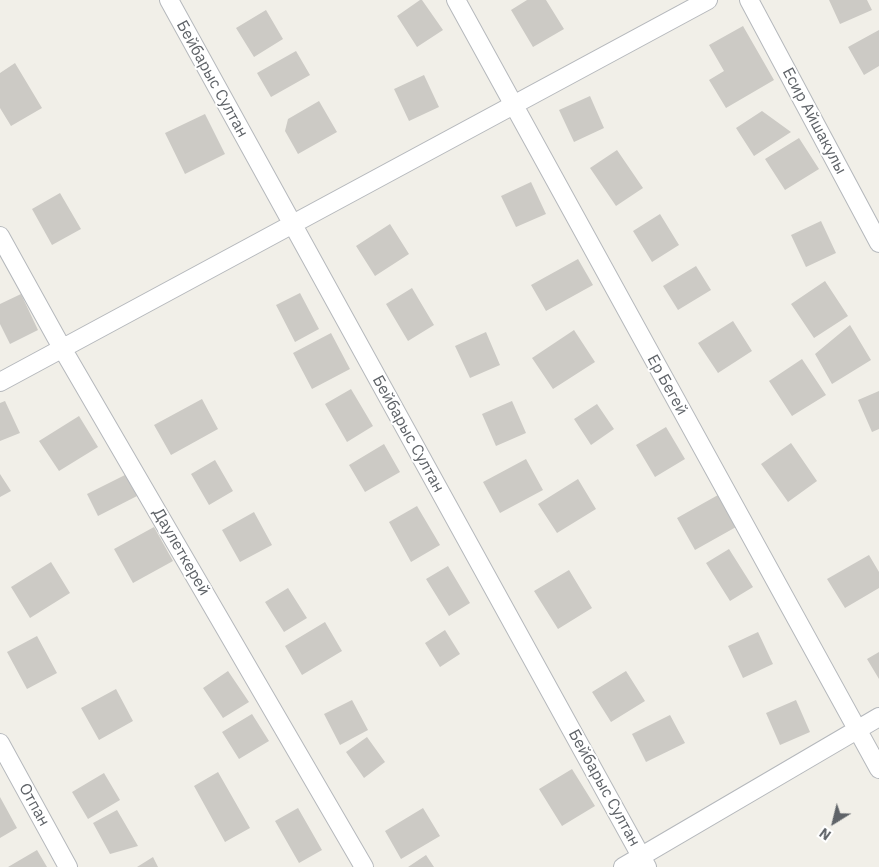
<!DOCTYPE html>
<html>
<head>
<meta charset="utf-8">
<style>
  body { margin:0 }
  #map { position:relative; width:879px; height:867px; overflow:hidden; background:#f1efe8; font-family:"IBM Plex Sans",sans-serif }
  canvas { display:block }
  .north { position:absolute; left:809px; top:797px; width:50px; height:50px; -webkit-text-stroke:4px #fff; paint-order:stroke; rotate:216deg; font-size:14px; font-weight:700; line-height:20px; text-align:center; color:#5f6368 }
  .north::after { content:''; display:block; margin:auto; width:18px; height:22px; background:#5f6368; clip-path:polygon(50% 0,100% 100%,50% 72%,0 100%) }
</style>
</head>
<body>
<div id="map">
<canvas width="879" height="867"></canvas>
<div class="north">N</div>
</div>
<script>
const g = document.querySelector('canvas').getContext('2d');
g.lineJoin = 'round';
function fillPath(path, color) {
  g.fillStyle = color;
  g.fill(path, 'evenodd');
}
function toPath(rows) {
  const path = new Path2D();
  for (const r of rows) {
    path.moveTo(r[0], r[1]);
    for (let i = 2; i < r.length; i += 2) path.lineTo(r[i], r[i + 1]);
  }
  return path;
}
function trace(path, color, width, dash) {
  g.strokeStyle = color;
  g.lineWidth = width;
  g.lineCap = dash ? 'butt' : 'round';
  g.setLineDash(dash || []);
  g.stroke(path);
}
function label(font, color, halo, rows, align = 'center') {
  g.font = font + ' "IBM Plex Sans",sans-serif';
  g.lineWidth = 4;
  g.setLineDash([]);
  g.textBaseline = 'middle';
  g.strokeStyle = halo;
  g.fillStyle = color;
  for (const [text, x, y, turn = 0] of rows) {
    g.save();
    g.translate(x, y);
    g.rotate((+turn || 0) * Math.PI / 180);
    g.textAlign = isNaN(turn) ? turn : align;
    if (halo) g.strokeText(text, 0, 0);
    g.fillText(text, 0, 0);
    g.restore();
  }
}
fillPath(toPath([
  [420,0,422,0,443,30,417,47,397,16],
  [527,0,546,0,564,29,533,47,511,10],
  [829,0,867,0,872,10,840,24],
  [266,10,283,39,254,57,236,28],
  [743,26,774,80,726,108,709,80,724,71,709,45],
  [879,30,879,66,864,75,848,47],
  [296,51,310,75,271,97,257,73],
  [15,63,42,108,11,126,0,108,0,73],
  [424,75,439,107,409,121,394,89],
  [590,96,604,128,574,142,559,110],
  [319,101,337,132,298,154,285,131,288,119],
  [762,111,791,132,754,156,736,128],
  [205,114,225,154,185,174,165,133],
  [799,138,819,169,785,190,765,159],
  [617,150,643,188,616,206,590,168],
  [531,182,546,214,516,227,501,196],
  [60,193,81,229,52,245,32,209],
  [660,214,679,245,652,262,633,231],
  [821,221,836,253,806,267,791,235],
  [390,224,409,254,375,276,356,246],
  [578,259,593,285,546,311,531,285],
  [696,266,711,290,678,310,663,286],
  [825,281,848,316,814,338,791,304],
  [412,288,434,325,408,341,386,304],
  [300,293,319,329,295,342,276,305],
  [21,294,38,330,10,344,0,324,0,304],
  [733,321,752,351,718,373,698,343],
  [850,325,871,360,832,384,815,354],
  [574,330,595,362,553,389,532,358],
  [486,332,500,365,470,378,455,346],
  [331,333,350,369,312,389,293,353],
  [802,359,826,395,792,416,769,381],
  [351,389,373,426,347,442,325,404],
  [879,391,879,429,872,432,858,400],
  [202,399,218,429,171,455,154,425],
  [5,401,20,433,0,441,0,403],
  [512,401,526,433,496,446,482,414],
  [597,404,614,429,591,445,574,419],
  [79,416,98,447,59,471,39,441],
  [666,427,685,459,655,477,636,445],
  [791,443,817,481,788,502,761,464],
  [384,444,400,472,365,492,349,465],
  [526,459,543,490,500,513,483,482],
  [215,460,233,491,209,505,191,474],
  [0,474,11,491,0,497],
  [127,474,137,496,98,516,87,494],
  [578,479,596,509,557,533,538,504],
  [718,495,736,527,695,550,677,518],
  [417,506,440,545,411,562,389,522],
  [254,512,272,545,240,562,222,530],
  [154,527,173,561,133,583,114,549],
  [729,549,753,587,730,601,706,563],
  [869,555,879,572,879,588,845,608,827,579],
  [51,562,70,593,30,618,11,587],
  [448,566,470,603,449,616,426,579],
  [569,570,592,608,558,629,534,591],
  [288,588,307,618,284,632,265,602],
  [325,622,342,651,302,675,285,646],
  [445,630,460,654,440,667,425,643],
  [758,632,773,664,743,678,728,646],
  [37,636,57,673,27,689,7,652],
  [879,652,879,679,867,659],
  [228,671,249,702,223,718,203,688],
  [626,671,645,701,611,722,592,692],
  [116,689,133,721,99,740,81,708],
  [352,700,368,730,340,745,324,714],
  [796,700,810,732,780,745,766,713],
  [252,714,269,741,239,759,222,732],
  [670,715,685,743,646,762,632,734],
  [367,737,385,762,364,778,346,752],
  [572,769,595,806,562,826,539,789],
  [218,772,250,828,225,842,194,786],
  [104,773,120,800,88,819,72,792],
  [0,797,17,828,0,838],
  [298,808,322,850,299,863,275,821],
  [423,808,440,836,401,859,385,831],
  [117,810,138,846,110,854,93,823],
  [37,850,47,867,8,867],
  [426,855,434,867,408,867],
  [153,857,158,867,137,867]
]), '#cccac5');
const minor = toPath([
  [169,0,647,867],
  [456,0,879,769],
  [749,0,879,243],
  [0,236,62,348,364,867],
  [0,382,708,0],
  [0,743,68,867],
  [623,867,879,717]
]);
trace(minor, '#b5b8bc', 20);
trace(minor, '#fff', 18);
label('16px', '#5f6368', '#fff', [
  ["Бейбарыс Султан",212,79,61],
  ["Есир Айшакулы",814,121,62],
  ["Ер Бегей",667,385,61],
  ["Бейбарыс Султан",408,434,61],
  ["Даулеткерей",181,552,60],
  ["Бейбарыс Султан",604,788,61],
  ["Отпан",34,805,61]
]);
</script>
</body>
</html>
